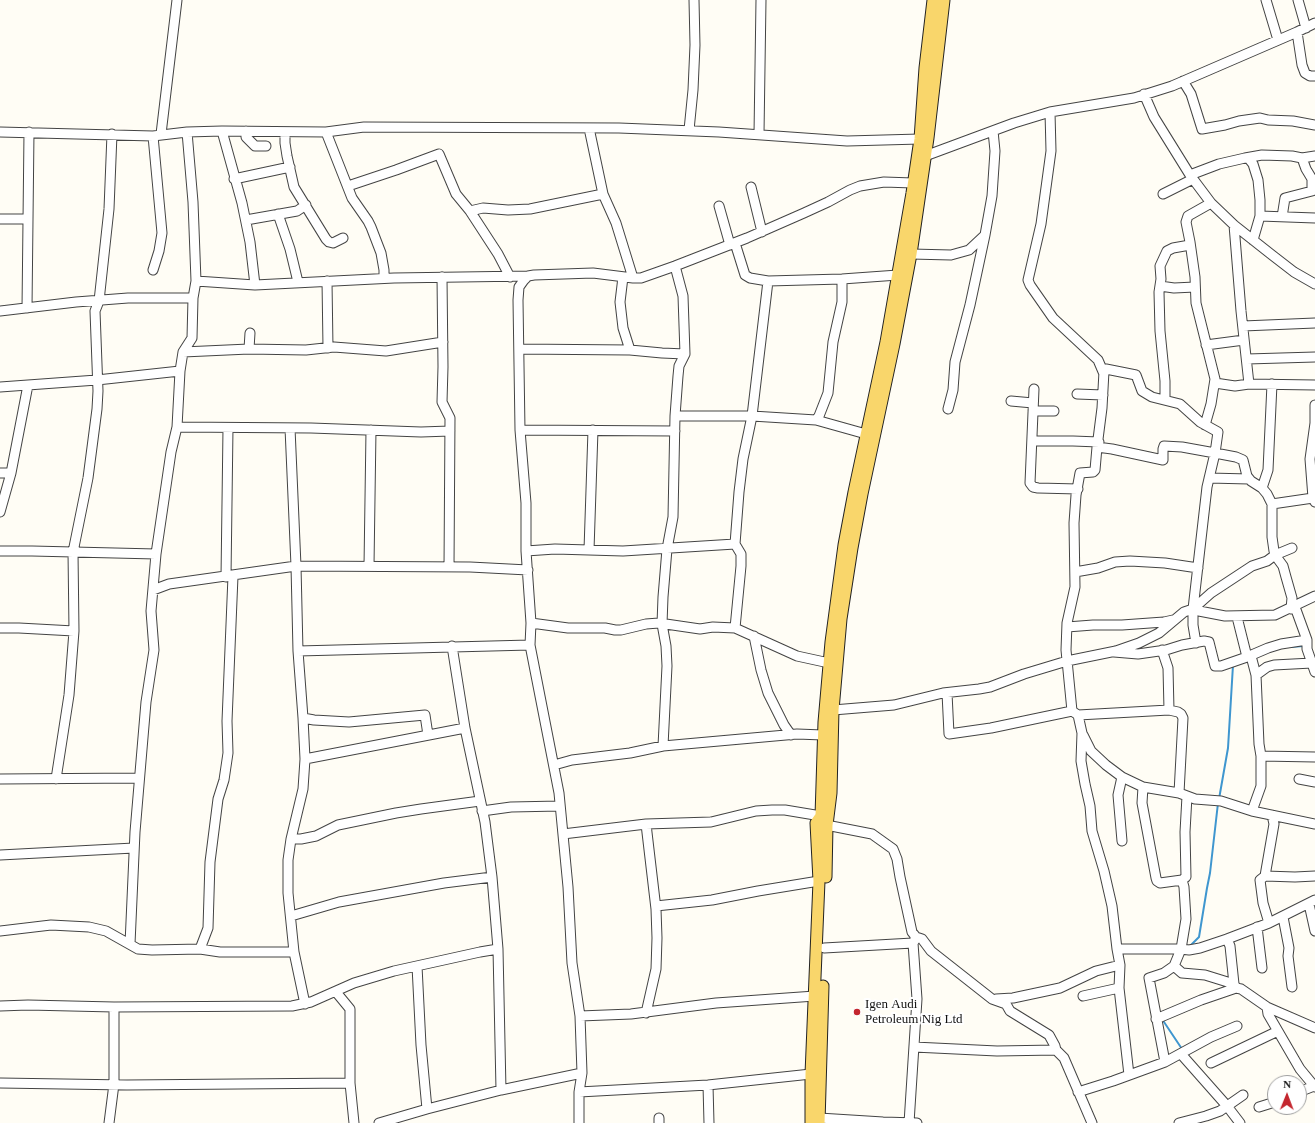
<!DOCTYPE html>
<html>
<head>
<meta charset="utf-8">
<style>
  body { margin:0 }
  #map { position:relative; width:1315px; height:1123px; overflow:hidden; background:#fffdf5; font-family:"Times New Roman",serif }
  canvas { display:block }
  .north { position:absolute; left:1267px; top:1075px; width:40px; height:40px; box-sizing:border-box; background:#fff; border:1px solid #a0a0a0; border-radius:50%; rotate:1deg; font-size:11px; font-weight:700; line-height:16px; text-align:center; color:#111 }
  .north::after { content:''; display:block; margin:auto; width:14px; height:18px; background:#c4262e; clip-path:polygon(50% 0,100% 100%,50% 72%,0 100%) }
</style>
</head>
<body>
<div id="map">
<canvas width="1315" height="1123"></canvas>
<div class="north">N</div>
</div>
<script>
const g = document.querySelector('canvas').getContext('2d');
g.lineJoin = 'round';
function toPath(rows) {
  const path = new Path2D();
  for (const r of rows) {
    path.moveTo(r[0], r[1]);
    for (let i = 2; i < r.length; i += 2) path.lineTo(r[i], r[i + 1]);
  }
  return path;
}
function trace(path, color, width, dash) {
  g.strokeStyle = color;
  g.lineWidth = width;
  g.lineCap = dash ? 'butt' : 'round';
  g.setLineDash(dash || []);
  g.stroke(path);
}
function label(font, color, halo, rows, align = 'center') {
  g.font = font + ' "Times New Roman",serif';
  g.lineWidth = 4;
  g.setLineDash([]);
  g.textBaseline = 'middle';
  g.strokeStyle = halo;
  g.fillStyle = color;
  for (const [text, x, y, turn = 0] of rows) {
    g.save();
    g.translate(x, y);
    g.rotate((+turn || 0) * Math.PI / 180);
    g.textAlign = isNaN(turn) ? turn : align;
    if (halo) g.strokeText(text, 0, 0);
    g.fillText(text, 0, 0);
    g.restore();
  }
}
trace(toPath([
  [1289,647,1304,646],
  [1219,799,1228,748,1233,665],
  [1190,946,1199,937,1207,888,1210,873,1218,803],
  [1162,1019,1182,1049]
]), '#3f96cf', 2);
const minor = toPath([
  [1266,0,1278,40],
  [1298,0,1306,28],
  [1297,32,1302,65,1305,73,1310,76,1315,76],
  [1183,81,1191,94,1202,129,1225,125,1239,121,1260,118,1268,120,1293,121,1315,125],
  [1144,94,1154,117,1190,175,1211,203,1234,225,1272,255,1294,272,1315,284],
  [1050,112,1051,151,1041,224,1028,280,1030,285,1053,318,1098,360,1104,374],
  [589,128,603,194,616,223,633,278],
  [689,130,693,90,695,45,694,0],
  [222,131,242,203,250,242,255,285],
  [246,131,246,137,255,146,266,146],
  [0,132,153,136,187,132,222,131,326,132,364,127,619,128,719,132,847,141,920,139],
  [285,132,285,143,287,156,294,187,326,239,329,242,333,243,343,238],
  [326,132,352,198,368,221,371,227,381,253,384,270,384,278],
  [161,134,177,0],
  [759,134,761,0],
  [153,136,162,233,159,251,153,270],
  [925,156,1014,123,1050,112,1134,98,1172,86,1297,32,1315,23],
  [1245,158,1262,155,1292,156,1302,158,1315,156],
  [1190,175,1219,164,1245,158,1249,159,1253,164,1258,180,1260,200,1260,216,1253,240],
  [234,179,290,167],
  [348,186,396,170,439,154,456,194,470,211,498,254,510,277],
  [751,187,762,232],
  [1163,194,1193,179],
  [719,206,730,245],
  [470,211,483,208,508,210,530,209,603,194],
  [278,214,290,249,298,282],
  [1260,216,1315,218],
  [1282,217,1285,198,1312,191,1312,179,1306,169,1302,158],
  [0,219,28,219],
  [246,220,297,211,306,205],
  [1234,225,1241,311,1249,384],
  [735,243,745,275,750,278,768,281,842,279,898,275],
  [911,254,951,255,969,250,985,235,992,196,995,151,993,131],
  [675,266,683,296,685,354],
  [442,277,443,367,442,402,450,418,449,567],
  [623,277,620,302,623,328,630,350,662,353,685,354,679,366,678,376,675,416,673,517,667,549,663,597,662,624,666,646,667,666,663,746],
  [196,281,255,285,394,278,528,276],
  [327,281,328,348],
  [1160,286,1174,288,1195,287],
  [27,308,29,132],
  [0,311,76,302,128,298,193,298],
  [1243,326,1315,323],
  [1206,345,1244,340],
  [249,349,250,333],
  [519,349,630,350],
  [183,352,249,349,306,350,334,347,386,351,443,342],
  [1247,359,1315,357],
  [1215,383,1235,386,1249,384,1315,385],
  [0,387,97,380,180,371],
  [1034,389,1030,483,1033,487,1038,488,1078,489],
  [1077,394,1103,395],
  [1165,400,1165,381,1160,331,1159,292,1161,279,1160,266,1167,251,1173,248,1190,245],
  [1011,401,1033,403],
  [1315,405,1315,423,1310,459,1313,498,1315,502],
  [948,409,953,390,955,362,970,305,985,235],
  [1033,411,1054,411],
  [675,416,752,416,816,420,819,416,828,393,833,342,842,302,842,279],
  [816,420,866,434],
  [1205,425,1211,404,1215,379,1196,303,1195,277,1190,242,1186,222,1188,216,1211,203],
  [177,427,311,428,421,432,450,431],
  [290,428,296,566,298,651,303,718,305,759,303,789,291,839,288,860,288,893,294,952,305,1004],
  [520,430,675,431],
  [1032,441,1073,441,1099,442],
  [1097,447,1102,408,1104,371,1106,369,1136,375,1142,391,1152,397,1180,404,1200,422,1218,432,1215,453,1236,457,1243,460,1247,476,1251,481,1262,488,1267,494,1272,504,1272,537,1274,551,1275,555,1283,566,1286,577,1292,598,1291,609],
  [0,473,11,473],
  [1209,478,1249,479],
  [1262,488,1268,470,1272,384],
  [1272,504,1313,498],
  [0,512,11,473,28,385],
  [589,550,593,430],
  [0,551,32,551,156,554],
  [526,551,555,549,623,551,735,544],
  [369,566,371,430],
  [1075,572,1098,568,1115,562,1130,561,1165,563,1198,568],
  [226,577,228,428],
  [153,590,169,584,296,566,470,567,528,570],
  [1295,607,1307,640,1307,649,1315,672],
  [1193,609,1199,611,1225,616,1275,615,1315,596],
  [1237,617,1247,657],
  [531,623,568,628,605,628,615,630,621,630,646,624,659,623,700,629,713,627,735,628,797,656,829,663],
  [1067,627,1093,625,1122,625,1164,622,1173,620],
  [0,628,19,628,74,631],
  [735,628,741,566,741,554,735,544,739,492,743,459,752,416,768,281],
  [754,636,761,670,768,693,784,725,791,735],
  [452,646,465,728,485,822,492,877,498,949,501,1090],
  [298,651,530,645],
  [1114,652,1138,654,1166,650,1182,645,1204,641,1209,642,1215,666,1221,666,1247,657,1268,648,1281,644,1307,640],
  [1251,656,1256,675,1259,744,1261,756,1261,786,1252,811],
  [1256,675,1267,667,1274,665,1312,663],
  [947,693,949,734,991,728,1072,711],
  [833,710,894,705,943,693,979,689,990,687,1024,674,1067,661,1116,651,1139,643,1159,633,1184,612,1193,609,1211,593,1252,566,1267,561,1275,555,1292,548],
  [1169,710,1178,712,1181,714,1183,718,1179,793],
  [1078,715,1169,710,1168,668,1162,650],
  [303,718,314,720,349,722,425,715,428,735],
  [1083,735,1091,751,1106,765,1122,777,1143,787,1179,793,1195,799,1221,801,1252,811,1315,824],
  [1261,756,1315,757],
  [305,759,465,728],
  [554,765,572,760,630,753,663,746,797,734,823,735],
  [1122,777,1118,795,1122,841],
  [0,779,139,778],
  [56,779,69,695,74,631,73,552,88,478,97,409,98,391,95,311,99,301,109,209,112,134],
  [1299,779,1315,782],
  [1143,787,1142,803,1156,878,1157,881,1160,883,1182,880,1186,877,1185,832,1187,796],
  [482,811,511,807,560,806],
  [646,824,656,909,657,938,656,969,646,1013],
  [821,824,872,834,893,849,897,859,900,877,912,932,916,937,922,939,931,951,992,999,1006,1004,1010,1011,1049,1035,1055,1046,1056,1050,1064,1058,1092,1123],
  [563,834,646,824,711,822,756,811,772,810,785,810,821,816],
  [291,839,301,839,316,836,338,825,396,813,421,809,480,801],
  [0,855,134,848],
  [1265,876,1295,877,1315,876],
  [1309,904,1315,931],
  [656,906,712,900,758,891,819,881],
  [291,916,339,902,444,883,492,877],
  [1283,917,1289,948,1288,956,1292,987],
  [1269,923,1263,903,1260,880,1265,876,1274,824,1272,815],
  [1257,927,1262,968],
  [0,931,51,925,89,927,106,931,138,949,152,950,200,949,220,952,294,952],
  [1227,939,1230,946,1234,984],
  [130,944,135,832,146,702,154,650,151,611,156,554,171,452,177,427,180,371,183,352,192,338,193,298,196,281,193,202,187,132],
  [824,948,913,943,915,940,915,938],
  [200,949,208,928,210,862,218,799,224,780,228,753,227,721,233,576],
  [1117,949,1181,949,1189,950,1200,948,1227,939,1269,923,1315,900],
  [417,966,421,1045,427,1109],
  [1174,966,1182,973,1205,975,1234,984,1236,988,1241,989,1267,1007,1315,1028],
  [336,992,350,1009,350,1083],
  [1083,996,1119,988],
  [996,999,1013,998,1060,988,1096,971,1120,965],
  [0,1006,28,1005,114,1007,292,1006,311,1002,354,983,394,971,480,952,498,949],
  [1267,1007,1268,1014,1300,1069,1315,1087],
  [580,1016,631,1014,716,1003,815,996],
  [1156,1019,1201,1000,1236,988],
  [914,1047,997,1051,1056,1050],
  [1181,1054,1227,1106,1240,1123],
  [1165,1062,1149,978,1164,973,1174,966,1181,949,1186,919,1184,887,1182,880],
  [1211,1063,1278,1031],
  [1129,1075,1119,988,1120,965,1117,949,1112,906,1104,871,1092,831,1090,806,1085,784,1081,761,1082,733,1078,715,1072,711,1066,650,1067,623,1075,587,1074,523,1076,495,1080,473,1093,472,1095,470,1097,447,1112,449,1163,460,1163,449,1164,446,1182,447,1215,453,1207,487,1193,609,1193,625,1196,643],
  [0,1083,127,1085,350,1083,354,1123],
  [708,1085,709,1123],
  [579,1092,708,1085,811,1074],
  [1078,1092,1113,1081,1165,1062,1211,1037,1237,1026],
  [1299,1092,1314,1086],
  [1259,1107,1275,1102],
  [659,1118,659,1123],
  [819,1118,883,1122,917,1123],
  [109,1123,114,1084,114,1007],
  [379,1123,427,1109,501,1090,582,1073],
  [579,1123,579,1092,582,1073,580,1016,572,963,568,887,559,793,530,645,531,623,526,551,526,503,520,430,518,300,519,287,524,280,528,276,534,275,593,273,633,278,641,278,675,266,747,238,804,213,828,202,850,190,860,186,884,182,913,183],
  [909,1123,917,999,913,943],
  [1179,1123,1206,1116,1220,1111,1243,1095]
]);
const major = toPath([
  [826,877,827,825,831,793,833,710,841,619,852,548,862,494,894,344,911,254,928,138,944,0],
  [811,1123,811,1074,819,881,816,823,821,816,824,722,831,642,844,545,854,492,886,342,912,193,920,139,925,68,933,0],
  [819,1123,823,986]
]);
trace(minor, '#444', 11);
trace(major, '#222', 13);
trace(minor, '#fff', 9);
trace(major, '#f9d66b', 11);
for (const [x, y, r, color] of [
  [857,1012,4,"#c4262e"]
]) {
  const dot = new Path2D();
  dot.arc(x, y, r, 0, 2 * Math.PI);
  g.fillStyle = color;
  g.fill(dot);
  trace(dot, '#fff', 1.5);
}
label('13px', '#111', '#fff', [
  ["Igen Audi",865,1005],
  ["Petroleum Nig Ltd",865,1020]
], 'left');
</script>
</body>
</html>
